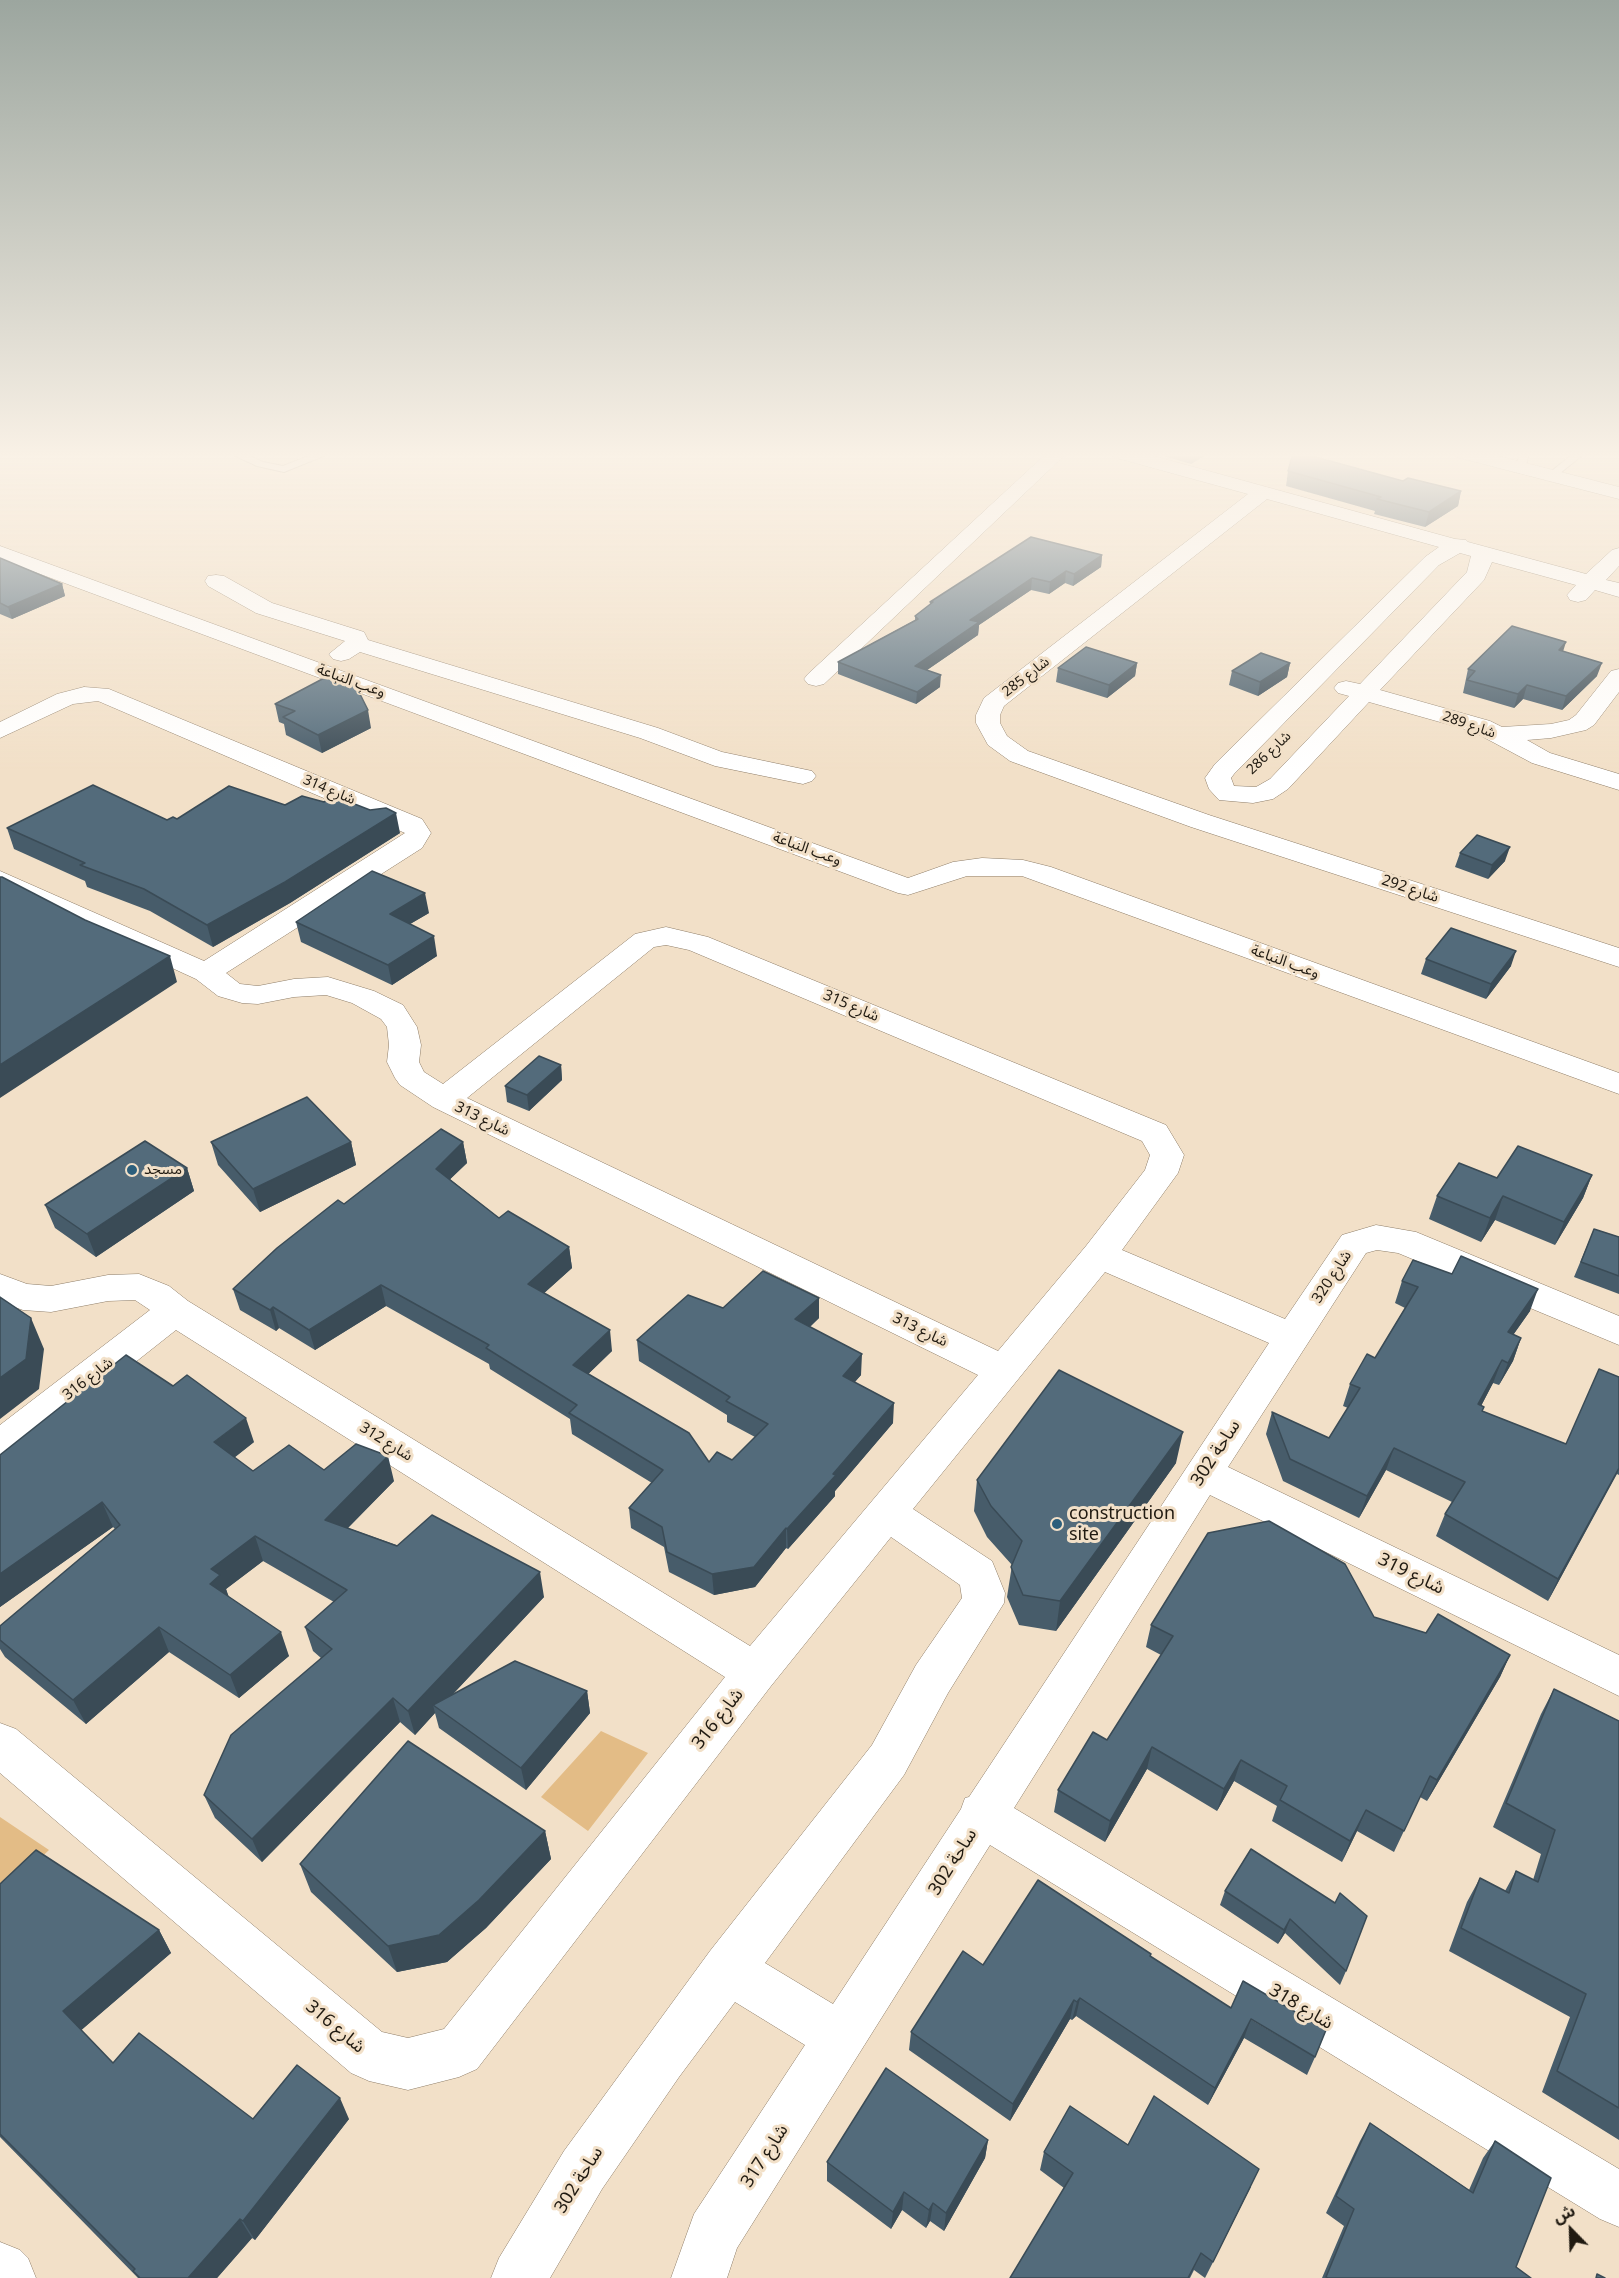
<!DOCTYPE html>
<html>
<head>
<meta charset="utf-8">
<style>
  body { margin:0 }
  #map { position:relative; width:1619px; height:2278px; overflow:hidden; background:#f2e0c8; font-family:"Noto Sans","Noto Sans Arabic",sans-serif }
  canvas { display:block }
  .north { position:absolute; left:1541px; top:2200px; width:60px; height:60px; -webkit-text-stroke:4px #f2e0c8; paint-order:stroke; rotate:337deg; font-size:16px; font-weight:700; line-height:24px; text-align:center; color:#201a11 }
  .north::after { content:''; display:block; margin:auto; width:21px; height:27px; background:#201a11; clip-path:polygon(50% 0,100% 100%,50% 72%,0 100%) }
</style>
</head>
<body>
<div id="map">
<canvas width="1619" height="2278"></canvas>
<div class="north">ش</div>
</div>
<script>
const g = document.querySelector('canvas').getContext('2d');
g.lineJoin = 'round';
function fillPath(path, color) {
  g.fillStyle = color;
  g.fill(path, 'evenodd');
}
function toPath(rows) {
  const path = new Path2D();
  for (const r of rows) {
    path.moveTo(r[0], r[1]);
    for (let i = 2; i < r.length; i += 2) path.lineTo(r[i], r[i + 1]);
  }
  return path;
}
function trace(path, color, width, dash) {
  g.strokeStyle = color;
  g.lineWidth = width;
  g.lineCap = dash ? 'butt' : 'round';
  g.setLineDash(dash || []);
  g.stroke(path);
}
function label(font, color, halo, rows, align = 'center') {
  g.font = font + ' "Noto Sans","Noto Sans Arabic",sans-serif';
  g.lineWidth = 6;
  g.setLineDash([]);
  g.textBaseline = 'middle';
  g.strokeStyle = halo;
  g.fillStyle = color;
  for (const [text, x, y, turn = 0] of rows) {
    g.save();
    g.translate(x, y);
    g.rotate((+turn || 0) * Math.PI / 180);
    g.textAlign = isNaN(turn) ? turn : align;
    if (halo) g.strokeText(text, 0, 0);
    g.fillText(text, 0, 0);
    g.restore();
  }
}
fillPath(toPath([
  [601,1731,648,1753,588,1831,541,1797],
  [0,1817,49,1850,0,1897]
]), '#e3bc86');
const service = toPath([
  [229,453,243,453,263,462,283,466,316,453,331,453,284,472,257,466,229,453],
  [1519,453,1529,453,1525,470,1517,468,1519,453],
  [1574,453,1585,453,1554,478,1548,478,1548,474,1574,453]
]);
const minor = toPath([
  [1047,453,1067,453,824,684,816,686,808,684,804,679,808,674,1047,453],
  [1111,453,1143,453,1455,539,1466,540,1468,542,1586,574,1612,550,1619,548,1619,566,1606,580,1619,583,1619,597,1595,590,1586,600,1578,602,1570,600,1567,595,1576,585,1492,562,1484,580,1380,690,1490,721,1502,727,1551,724,1569,720,1576,715,1611,671,1619,669,1619,692,1594,725,1586,730,1551,738,1527,740,1550,753,1619,774,1619,790,1532,763,1472,731,1369,702,1288,789,1273,799,1253,803,1219,800,1209,789,1205,778,1215,764,1425,557,1439,547,1267,499,1004,706,1000,715,1000,723,1007,736,1028,751,1209,815,1619,948,1619,967,1191,827,1010,761,988,745,976,723,976,715,984,698,1248,494,1113,457,1111,453],
  [1460,553,1471,556,1467,572,1360,684,1346,681,1338,683,1334,688,1338,693,1349,696,1270,779,1256,787,1234,786,1231,778,1234,774,1439,565,1460,553],
  [1454,453,1487,453,1619,487,1619,499,1456,457,1454,453],
  [0,546,908,878,953,862,982,858,1023,860,1051,867,1619,1073,1619,1094,1022,876,967,876,908,895,898,893,0,559,0,546],
  [216,575,224,576,272,603,364,632,368,640,658,728,722,752,812,771,816,776,812,781,803,784,715,766,640,738,360,652,349,659,341,661,333,659,329,654,345,641,256,613,208,586,205,581,208,576,216,575],
  [84,687,109,689,422,819,431,833,422,848,226,973,240,984,258,986,294,979,328,977,374,991,403,1005,417,1027,421,1045,419,1062,424,1072,443,1084,635,934,666,927,708,937,1166,1125,1184,1155,1178,1173,1122,1250,1285,1319,1342,1235,1376,1225,1416,1232,1619,1316,1619,1345,1398,1253,1377,1250,1366,1253,1228,1467,1619,1655,1619,1696,1210,1495,1014,1808,1619,2169,1619,2227,1600,2219,990,1845,737,2248,727,2278,671,2278,694,2214,805,2045,735,2002,679,2077,602,2189,550,2278,491,2278,499,2258,564,2151,710,1951,872,1745,916,1665,962,1598,960,1585,891,1537,771,1686,477,2069,459,2077,408,2090,369,2081,351,2073,0,1773,0,1723,16,1729,382,2032,408,2038,444,2029,725,1677,176,1330,14,1458,0,1463,0,1425,150,1310,135,1300,108,1301,51,1312,23,1310,0,1302,0,1274,27,1284,51,1286,108,1275,139,1274,169,1286,188,1301,750,1646,978,1375,433,1107,400,1085,395,1078,387,1062,389,1045,387,1027,381,1019,352,1003,326,995,294,997,258,1004,242,1003,218,996,196,979,0,889,0,871,204,961,405,833,98,701,73,704,0,738,0,722,57,694,84,687],
  [666,945,689,950,1142,1141,1150,1155,1145,1170,1086,1246,998,1351,467,1098,654,947,666,945],
  [1105,1272,1269,1343,969,1797,965,1798,961,1809,833,2004,765,1963,904,1775,948,1693,1004,1603,1005,1593,992,1561,913,1509,1105,1272]
]);
const tertiary = toPath([
  [0,2242,20,2250,28,2258,36,2278,0,2278,0,2242]
]);
trace(service, '#8e7d68', 2);
trace(minor, '#8e7d68', 1);
trace(tertiary, '#8e7d68', 1);
fillPath(service, '#fff');
fillPath(minor, '#fff');
fillPath(tertiary, '#fff');
fillPath(toPath([
  [1153,453,1209,453,1191,464],
  [1288,471,1403,481,1461,491,1458,506,1425,527,1374,514,1375,511,1286,486],
  [1102,555,1101,567,1073,586,1065,583,1049,594,1031,590,979,625,978,635,927,670,940,687,916,704,838,674,838,662,915,620,915,616,930,605,930,602],
  [0,558,62,584,65,596,12,619,0,614],
  [1564,651,1597,676,1562,710,1523,699,1514,708,1463,693,1468,669],
  [1137,663,1135,676,1107,698,1056,682,1058,668],
  [1290,663,1287,677,1258,696,1229,685,1232,671],
  [275,704,371,728,322,753,286,735,284,724,279,722],
  [285,805,400,833,290,903,213,947,150,911,87,887,85,881,14,849,7,828,167,820],
  [1460,853,1505,861,1488,879,1455,867],
  [429,913,410,924,437,956,392,985,301,942,296,922],
  [1426,959,1511,966,1486,999,1421,974],
  [561,1065,562,1080,529,1111,507,1102,505,1086],
  [211,1142,351,1142,356,1165,260,1212,218,1165],
  [463,1142,467,1163,450,1179,499,1218,569,1247,572,1268,544,1293,612,1351,588,1374,709,1462,732,1460,755,1437,727,1422,727,1415,639,1361,637,1340,723,1308,819,1298,819,1318,810,1327,861,1375,855,1382,893,1423,835,1491,835,1496,788,1549,786,1548,755,1587,714,1595,669,1572,664,1547,631,1528,629,1508,652,1483,572,1434,570,1419,490,1369,489,1364,386,1306,315,1350,279,1328,276,1331,240,1310,233,1289,344,1204],
  [187,1168,194,1191,96,1257,55,1228,45,1205],
  [1592,1175,1583,1198,1555,1245,1495,1220,1481,1242,1429,1219,1437,1196,1497,1178],
  [1594,1229,1619,1237,1619,1294,1574,1277],
  [1402,1281,1530,1311,1513,1335,1521,1338,1513,1361,1499,1385,1493,1383,1481,1406,1482,1411,1566,1444,1619,1377,1619,1475,1617,1474,1548,1601,1436,1536,1445,1514,1452,1502,1386,1470,1359,1518,1283,1481,1266,1434,1272,1412,1329,1438,1348,1408,1343,1406,1350,1384,1375,1358,1405,1308,1395,1303],
  [254,1442,234,1458,253,1471,324,1470,394,1481,348,1528,544,1597,452,1695,587,1691,590,1713,526,1790,439,1728,435,1713,415,1735,400,1722,262,1862,215,1818,204,1795,321,1658,313,1651,305,1627,334,1602,263,1561,226,1589,228,1596,289,1656,239,1698,169,1652,86,1724,5,1657,0,1649,0,1626,115,1529,113,1527,0,1607,0,1455],
  [1176,1463,1056,1631,1019,1625,1007,1597,1012,1565,987,1537,974,1511,977,1480],
  [1374,1617,1426,1633,1510,1655,1500,1677,1427,1801,1420,1797,1394,1852,1357,1831,1342,1862,1272,1821,1277,1806,1234,1781,1217,1811,1147,1769,1105,1842,1054,1812,1058,1790,1107,1740,1161,1655,1146,1647,1151,1625],
  [1554,1689,1619,1721,1619,2140,1542,2092,1570,2017,1449,1951,1467,1902,1480,1878,1505,1891,1516,1871,1533,1880,1541,1854,1493,1827,1541,1714],
  [545,1831,551,1859,486,1928,447,1962,397,1972,311,1892,300,1864],
  [1251,1849,1346,1971,1340,1985,1285,1933,1278,1944,1220,1905,1225,1891],
  [0,1884,159,1930,171,1953,81,2030,113,2063,253,2119,349,2119,255,2240,252,2238,217,2278,138,2278,0,2137],
  [1151,1957,1231,2008,1315,2057,1307,2075,1244,2038,1208,2105,1076,2016,1072,2020,1070,2019,1010,2121,909,2050,911,2032,983,1965],
  [1370,2123,1469,2190,1483,2158,1495,2141,1516,2267,1531,2278,1322,2278,1344,2226,1326,2213,1360,2141],
  [988,2140,985,2158,944,2231,930,2221,926,2228,902,2210,891,2229,827,2181,827,2162],
  [1128,2145,1251,2187,1205,2278,1194,2270,1190,2278,1010,2278,1064,2188,1040,2170,1044,2152]
]), '#475c6a');
fillPath(toPath([
  [1192,453,1209,453,1191,464],
  [1461,491,1458,506,1425,527,1429,512],
  [1102,555,1101,567,1073,586,1074,574],
  [1066,571,1065,583,1049,594,1050,582],
  [1032,578,1031,590,979,625,978,635,914,679,915,666,970,620],
  [62,584,65,596,12,619,8,607],
  [1566,642,1562,655,1559,650],
  [1137,663,1135,676,1107,698,1109,685],
  [1290,663,1287,677,1258,696,1260,682],
  [1602,663,1597,676,1562,710,1566,696],
  [941,675,940,687,916,704,917,692],
  [1527,685,1523,699,1514,708,1518,694],
  [368,710,371,728,322,753,318,735],
  [396,813,400,833,290,903,213,947,207,925],
  [1510,847,1505,861,1488,879,1492,865],
  [425,893,429,913,393,934,390,914],
  [434,936,437,956,392,985,388,965],
  [1516,951,1511,966,1486,999,1491,984],
  [170,956,177,982,0,1098,0,1065],
  [561,1065,562,1080,529,1111,527,1095],
  [351,1142,356,1165,260,1212,253,1189],
  [463,1142,467,1163,440,1189,436,1169],
  [187,1168,194,1191,96,1257,87,1234],
  [1592,1175,1583,1198,1555,1245,1564,1222],
  [1503,1196,1495,1220,1481,1242,1490,1218],
  [569,1247,572,1268,531,1305,528,1284],
  [381,1285,386,1306,315,1350,309,1330],
  [1538,1289,1530,1311,1499,1355,1508,1332],
  [819,1298,819,1318,795,1340,795,1319],
  [273,1307,279,1328,276,1331,270,1310],
  [31,1318,44,1349,39,1389,0,1419,0,1378],
  [610,1330,612,1351,576,1386,573,1365],
  [1521,1338,1513,1361,1499,1385,1508,1363],
  [862,1354,861,1375,842,1396,843,1376],
  [1502,1360,1493,1383,1470,1427,1478,1404],
  [894,1403,893,1423,835,1491,835,1496,788,1549,787,1529],
  [246,1418,254,1442,222,1467,214,1442],
  [1183,1432,1176,1463,1056,1631,1060,1601],
  [1394,1448,1386,1470,1359,1518,1367,1496],
  [388,1456,394,1481,332,1544,325,1520],
  [1619,1468,1619,1469,1548,1601,1558,1579],
  [102,1502,113,1527,0,1607,0,1574],
  [786,1528,786,1548,755,1587,714,1595,712,1574],
  [255,1536,263,1561,226,1589,230,1600,210,1584,211,1569],
  [540,1572,544,1597,439,1709,433,1705,435,1713,415,1735,408,1711],
  [159,1627,169,1652,86,1724,73,1700],
  [281,1632,289,1656,239,1698,230,1675],
  [1510,1655,1500,1677,1427,1801,1437,1780],
  [587,1691,590,1713,526,1790,521,1768],
  [393,1698,400,1722,262,1862,252,1839],
  [1152,1747,1147,1769,1105,1842,1110,1821],
  [1241,1760,1234,1781,1217,1811,1224,1789],
  [1366,1810,1357,1831,1342,1862,1350,1841],
  [545,1831,551,1859,486,1928,447,1962,397,1972,388,1946],
  [1290,1919,1285,1933,1278,1944,1284,1930],
  [159,1930,171,1953,78,2033,63,2011],
  [1080,1998,1076,2016,1072,2020,1077,2002],
  [1074,2000,1070,2019,1010,2121,1013,2104],
  [1251,2019,1244,2038,1208,2105,1215,2088],
  [340,2098,349,2119,255,2240,243,2221],
  [988,2140,985,2158,944,2231,946,2213],
  [904,2192,902,2210,891,2229,893,2212],
  [933,2203,930,2221,926,2228,929,2210],
  [240,2219,252,2238,217,2278,188,2278]
]), '#3a4b56');
const building = toPath([
  [1293,453,1301,453,1403,481,1408,478,1461,491,1429,512,1377,499,1381,497,1288,471,1293,453],
  [1031,537,1102,555,1074,574,1066,571,1050,582,1032,578,970,620,979,622,915,666,941,675,917,692,838,662,918,619,915,616,933,602,930,602,1031,537],
  [0,558,62,584,8,607,0,603,0,558],
  [1512,626,1566,642,1559,650,1602,663,1566,696,1527,685,1518,694,1467,680,1475,671,1468,669,1512,626],
  [1086,647,1137,663,1109,685,1058,668,1086,647],
  [1261,653,1290,663,1260,682,1232,671,1261,653],
  [328,676,355,684,368,710,318,735,283,717,295,711,275,704,328,676],
  [93,785,167,820,173,817,177,819,229,786,285,805,302,796,324,802,334,796,370,810,386,808,396,813,285,882,207,925,144,889,80,865,85,863,7,828,93,785],
  [1477,835,1510,847,1492,865,1460,853,1477,835],
  [372,871,425,893,390,914,434,936,388,965,296,922,372,871],
  [0,877,2,877,85,920,170,956,0,1065,0,877],
  [1451,928,1516,951,1491,984,1426,959,1451,928],
  [539,1056,561,1065,527,1095,505,1086,539,1056],
  [307,1097,351,1142,253,1189,211,1142,307,1097],
  [441,1129,463,1142,436,1169,499,1218,508,1211,569,1247,528,1284,610,1330,573,1365,689,1433,709,1462,717,1452,732,1460,768,1424,726,1401,730,1397,637,1340,688,1295,723,1308,763,1271,819,1298,795,1319,862,1354,843,1376,894,1403,833,1474,836,1475,787,1529,786,1528,754,1567,712,1574,667,1552,662,1527,629,1508,663,1470,569,1413,577,1405,486,1348,489,1345,381,1285,309,1330,273,1307,270,1310,233,1289,277,1248,338,1200,344,1204,441,1129],
  [145,1141,187,1168,87,1234,45,1205,145,1141],
  [1518,1146,1592,1175,1564,1222,1503,1196,1490,1218,1437,1196,1459,1163,1497,1178,1518,1146],
  [1594,1229,1619,1237,1619,1276,1581,1262,1594,1229],
  [1461,1256,1538,1289,1508,1332,1521,1338,1508,1363,1502,1360,1478,1404,1484,1407,1482,1411,1566,1444,1599,1369,1619,1377,1619,1468,1558,1579,1445,1514,1465,1482,1394,1448,1367,1496,1290,1459,1272,1412,1329,1438,1360,1388,1350,1384,1367,1354,1375,1358,1418,1287,1402,1281,1413,1260,1452,1274,1461,1256],
  [0,1297,31,1318,26,1359,0,1378,0,1297],
  [126,1355,173,1386,187,1375,246,1418,214,1442,253,1471,289,1445,324,1470,356,1444,388,1456,325,1520,397,1546,432,1515,540,1572,408,1711,393,1698,252,1839,204,1795,231,1735,332,1649,305,1627,347,1590,255,1536,211,1569,220,1575,210,1584,281,1632,230,1675,159,1627,73,1700,0,1640,0,1626,120,1525,102,1502,0,1574,0,1455,126,1355],
  [1059,1370,1183,1432,1060,1601,1023,1595,1011,1567,1022,1541,991,1506,977,1480,1059,1370],
  [1269,1521,1345,1564,1374,1617,1426,1633,1438,1614,1510,1655,1437,1780,1430,1776,1404,1831,1366,1810,1350,1841,1280,1800,1287,1786,1241,1760,1224,1789,1152,1747,1110,1821,1058,1790,1093,1732,1107,1740,1173,1636,1151,1625,1208,1533,1269,1521],
  [515,1661,587,1691,521,1768,433,1705,515,1661],
  [1554,1689,1619,1721,1619,2108,1557,2071,1586,1994,1461,1928,1480,1878,1509,1893,1516,1871,1538,1882,1555,1830,1506,1803,1554,1689],
  [408,1741,545,1831,479,1900,439,1935,388,1946,300,1864,408,1741],
  [1251,1849,1335,1903,1340,1893,1367,1916,1346,1971,1290,1919,1284,1930,1225,1891,1251,1849],
  [36,1850,159,1930,63,2011,113,2063,139,2033,253,2119,297,2065,340,2098,243,2221,240,2219,188,2278,140,2278,133,2271,135,2269,0,2134,0,1884,36,1850],
  [1038,1880,1151,1954,1150,1956,1231,2008,1243,1981,1326,2030,1315,2057,1251,2019,1215,2088,1080,1998,1077,2002,1074,2000,1013,2104,911,2032,963,1951,983,1965,1038,1880],
  [886,2068,988,2140,946,2213,933,2203,929,2210,904,2192,893,2212,827,2162,886,2068],
  [1154,2096,1259,2169,1213,2262,1201,2253,1188,2278,1010,2278,1073,2173,1044,2152,1070,2106,1128,2145,1154,2096],
  [1370,2123,1473,2193,1495,2141,1551,2178,1516,2267,1531,2278,1328,2278,1326,2277,1354,2209,1336,2196,1370,2123],
  [1597,2274,1605,2278,1596,2278,1597,2274]
]);
fillPath(building, '#536b7b');
trace(building, '#3a4b56', 1.5);
const sky = g.createLinearGradient(0, 0, 0, 772);
sky.addColorStop(0, '#9ca69f');
sky.addColorStop(0.59, '#f9f1e6');
sky.addColorStop(1, '#f9f1e600');
g.fillStyle = sky;
g.fillRect(0, 0, 1619, 772);
for (const [x, y, r, color] of [
  [132,1170,6,"#2d5f7c"],
  [1057,1524,6,"#2d5f7c"]
]) {
  const dot = new Path2D();
  dot.arc(x, y, r, 0, 2 * Math.PI);
  g.fillStyle = color;
  g.fill(dot);
  trace(dot, '#f2e0c8', 2);
}
label('14px', '#201a11', '#f2e0c8', [
  ["شارع 285",1026,677,-38],
  ["شارع 289",1469,725,19],
  ["شارع 286",1269,753,-44],
  ["شارع 314",329,790,23]
]);
label('15px', '#201a11', '#f2e0c8', [
  ["وعب النباعة",351,681,20],
  ["وعب النباعة",807,849,20],
  ["شارع 292",1410,889,18],
  ["وعب النباعة",1285,962,20],
  ["شارع 315",851,1006,23],
  ["شارع 313",482,1119,26],
  ["شارع 320",1332,1277,-57],
  ["شارع 313",920,1330,26],
  ["شارع 316",88,1379,-38],
  ["شارع 312",386,1442,32]
]);
label('15px', '#201a11', '#f2e0c8', [
  ["مسجد",144,1170]
], 'left');
label('18px', '#201a11', '#f2e0c8', [
  ["ساحة 302",1216,1453,-57],
  ["شارع 319",1411,1574,26],
  ["شارع 316",718,1719,-52],
  ["ساحة 302",953,1862,-58],
  ["شارع 318",1301,2007,31],
  ["شارع 316",335,2027,40],
  ["شارع 317",765,2156,-57],
  ["ساحة 302",579,2180,-58]
]);
label('18px', '#201a11', '#f2e0c8', [
  ["construction",1069,1514],
  ["site",1069,1535]
], 'left');
</script>
</body>
</html>
